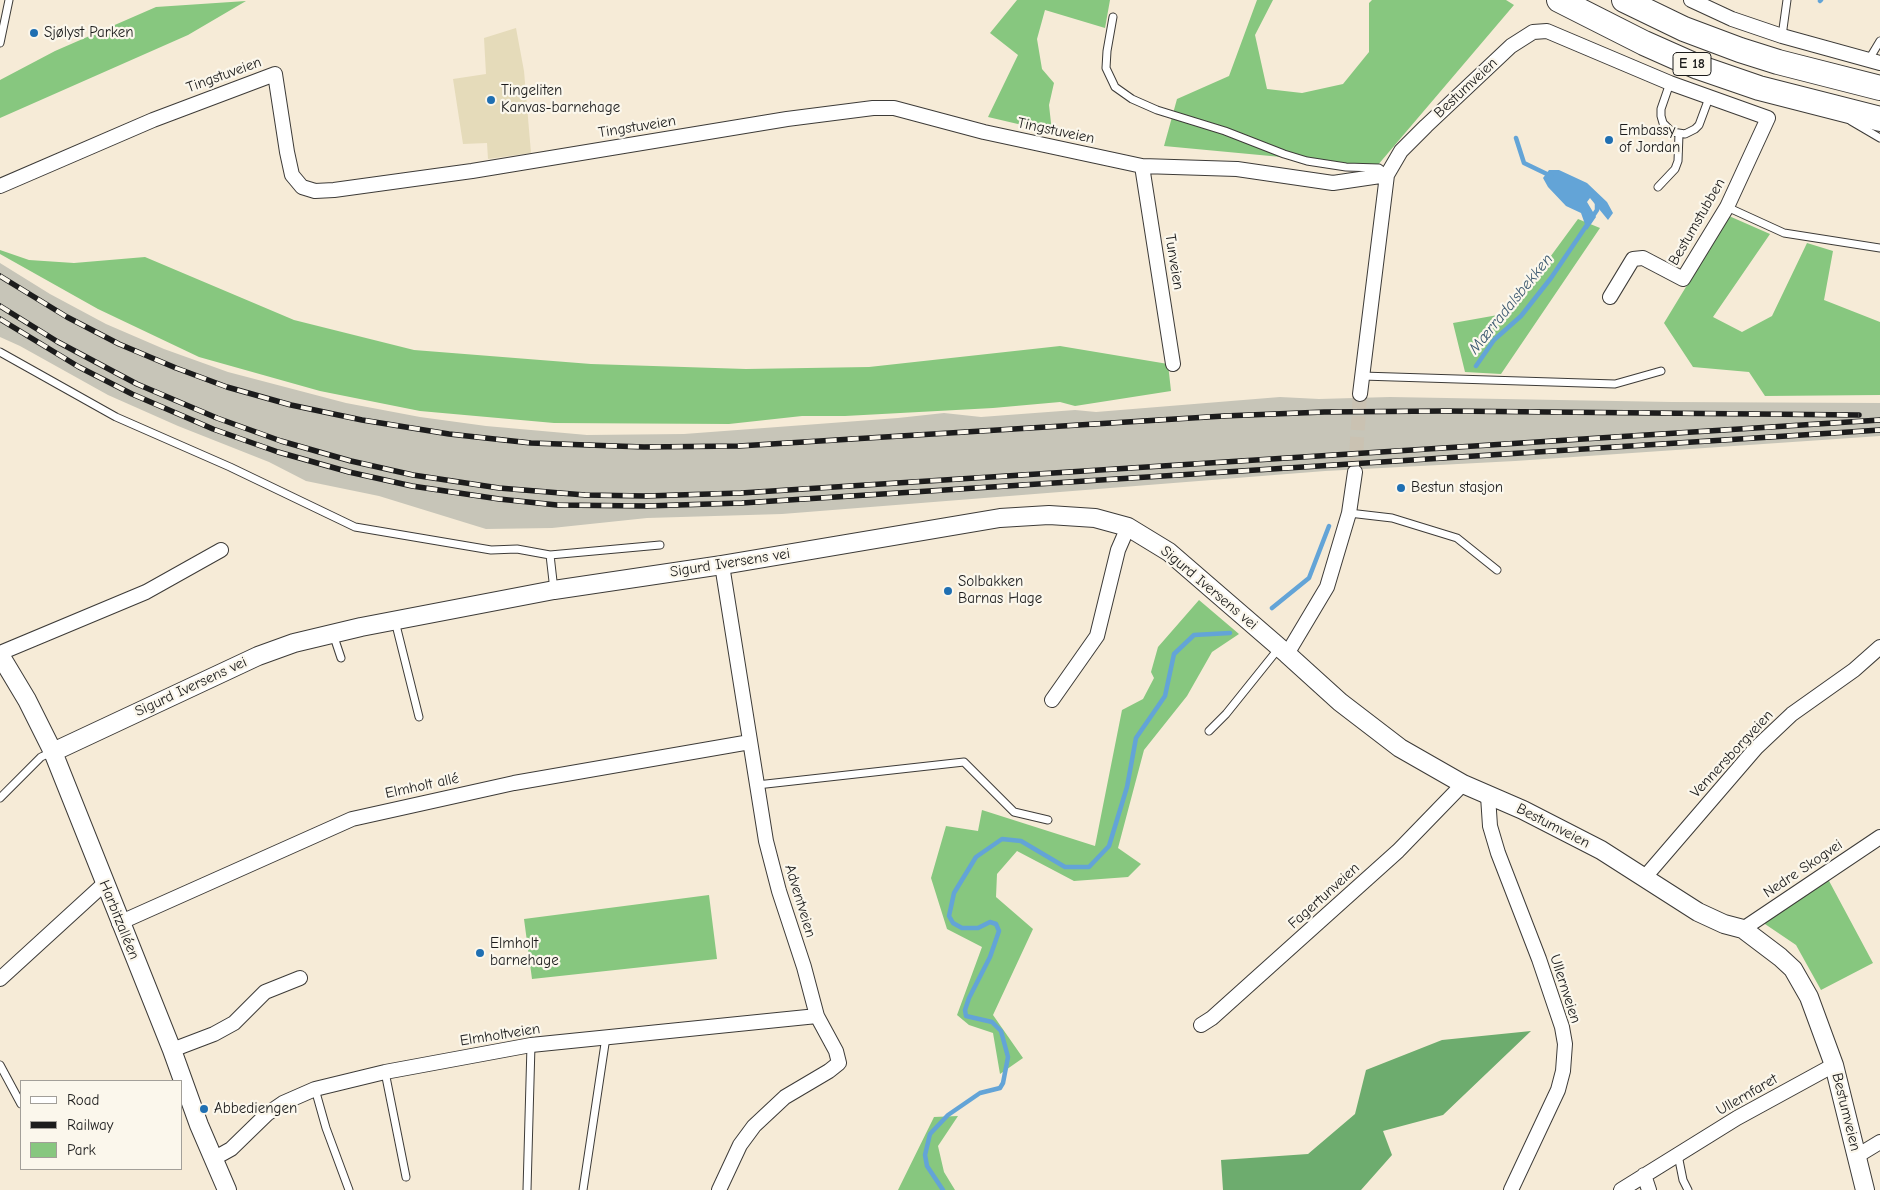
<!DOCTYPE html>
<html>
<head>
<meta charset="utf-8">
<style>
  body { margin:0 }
  #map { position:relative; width:1880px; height:1190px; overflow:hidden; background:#f6ebd7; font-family:"Comic Neue",sans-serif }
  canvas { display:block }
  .legend { position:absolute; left:20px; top:1080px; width:162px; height:90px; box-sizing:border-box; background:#fbf7ec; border:1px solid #a29f99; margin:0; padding:6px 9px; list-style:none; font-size:15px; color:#1c1c1c }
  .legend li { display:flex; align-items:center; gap:10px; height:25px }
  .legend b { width:25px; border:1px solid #a29f99 }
</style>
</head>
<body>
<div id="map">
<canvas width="1880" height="1190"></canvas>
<ul class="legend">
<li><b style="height:6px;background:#fff"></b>Road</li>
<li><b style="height:6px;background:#1c1c1c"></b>Railway</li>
<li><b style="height:14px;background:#87c77f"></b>Park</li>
</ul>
</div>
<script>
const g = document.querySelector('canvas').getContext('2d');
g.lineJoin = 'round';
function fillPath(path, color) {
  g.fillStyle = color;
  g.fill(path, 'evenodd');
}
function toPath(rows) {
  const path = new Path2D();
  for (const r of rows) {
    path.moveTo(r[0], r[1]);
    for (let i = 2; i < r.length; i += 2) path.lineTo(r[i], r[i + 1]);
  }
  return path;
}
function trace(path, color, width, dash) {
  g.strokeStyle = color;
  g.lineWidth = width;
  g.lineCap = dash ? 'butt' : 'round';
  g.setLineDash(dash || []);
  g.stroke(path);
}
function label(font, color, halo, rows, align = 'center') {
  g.font = font + ' "Comic Neue",sans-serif';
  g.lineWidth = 4.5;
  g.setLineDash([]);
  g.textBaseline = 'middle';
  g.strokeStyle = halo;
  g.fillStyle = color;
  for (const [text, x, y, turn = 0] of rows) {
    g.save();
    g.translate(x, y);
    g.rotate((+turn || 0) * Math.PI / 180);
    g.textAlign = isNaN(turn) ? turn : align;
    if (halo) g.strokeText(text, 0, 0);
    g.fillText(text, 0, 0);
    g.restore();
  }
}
fillPath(toPath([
  [516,28,524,71,531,153,488,159,487,143,463,144,453,79,486,74,484,38]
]), '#e5dbba');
fillPath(toPath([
  [0,263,50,294,106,324,164,349,228,372,346,403,420,417,486,426,587,435,684,434,898,418,944,413,981,417,1075,410,1096,412,1280,397,1319,399,1390,397,1672,402,1880,403,1880,436,1515,461,1325,471,782,514,647,518,552,528,486,529,379,496,306,481,269,462,178,426,108,395,20,346,0,337]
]), '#c7c5b8');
fillPath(toPath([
  [1017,0,1110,0,1105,28,1045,10,1037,39,1042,69,1054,83,1049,105,1052,132,988,117,1018,55,990,33],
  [1257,0,1273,0,1255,35,1267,89,1302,93,1343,84,1369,52,1369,3,1372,0,1506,0,1514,5,1377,166,1164,146,1177,99,1229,76],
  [246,1,188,35,0,118,0,80,55,51,156,7],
  [1729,216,1770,234,1713,317,1742,332,1772,316,1807,243,1833,251,1824,300,1880,322,1880,395,1765,396,1749,372,1693,367,1664,323],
  [1578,219,1600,228,1501,374,1465,372,1453,323,1509,313],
  [0,250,29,260,74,263,145,257,294,320,414,350,591,364,746,369,869,367,1060,346,1168,364,1171,391,1075,406,1060,402,993,408,845,416,802,416,729,424,554,423,420,411,320,391,199,357,98,309,0,254],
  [1199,600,1239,634,1212,652,1187,696,1144,750,1118,848,1141,864,1128,877,1074,881,1017,851,997,874,996,897,1033,929,993,1015,1023,1058,1000,1074,993,1033,969,1025,957,1015,982,947,947,929,931,878,946,826,978,831,982,810,1095,846,1122,710,1143,699,1154,678,1151,672,1158,647],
  [1828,879,1873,963,1821,990,1796,945,1762,922],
  [709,895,717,959,532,979,524,919],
  [958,1116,938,1146,944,1172,955,1190,898,1190,934,1117]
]), '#87c77f');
fillPath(toPath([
  [1531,1031,1443,1115,1383,1131,1392,1155,1361,1190,1223,1190,1221,1160,1308,1154,1355,1114,1366,1070,1442,1040]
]), '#6dac6e');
fillPath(toPath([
  [1549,170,1559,170,1587,183,1607,202,1613,213,1608,220,1590,198,1587,202,1596,217,1587,230,1581,213,1566,206,1548,187,1543,178]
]), '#63a4d7');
trace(toPath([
  [1820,1,1821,0],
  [1516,138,1524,163,1551,176],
  [1476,366,1494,340,1521,316,1551,278,1597,210,1597,202],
  [1272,608,1309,578,1329,526],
  [943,1190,927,1166,925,1155,930,1134,948,1115,980,1093,1000,1088,1003,1083,1008,1057,1001,1031,992,1022,966,1016,965,1010,969,998,990,957,999,931,996,924,990,922,978,928,962,928,953,923,949,916,954,893,976,857,1002,839,1021,841,1065,867,1089,867,1109,846,1127,787,1136,738,1165,696,1174,654,1194,635,1230,633]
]), '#63a4d7', 4.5);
trace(toPath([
  [1355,472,1360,394]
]), '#cac2b2', 14, [14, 7]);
const service = toPath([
  [1113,17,1107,51,1106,68,1115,87,1132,99,1157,110,1225,131,1284,154,1307,161,1346,167,1379,168,1387,174],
  [1782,36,1787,0],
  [0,43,9,0],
  [1868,61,1880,41],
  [1670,83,1661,109,1661,116,1663,123,1672,132,1685,134,1695,129,1699,125,1709,98],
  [1851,121,1880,138],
  [1658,187,1675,169,1678,161,1679,134],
  [1727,207,1784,233,1880,248],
  [0,352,116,417,230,467,355,527,491,550,517,549,550,555,660,545],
  [1362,376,1615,384,1661,371],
  [1349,513,1392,518,1457,538,1497,570],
  [550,555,554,590],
  [395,621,419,717],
  [333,634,341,658],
  [1209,731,1226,714,1279,648],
  [757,785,964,762,1014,812,1048,820],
  [0,798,41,757,52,752],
  [0,1065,21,1104],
  [385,1072,406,1177],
  [315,1089,326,1128,349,1190],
  [1678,1155,1683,1180,1688,1190],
  [527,1190,531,1045],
  [583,1190,606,1037]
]);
const minor = toPath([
  [1691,0,1732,19,1782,36,1880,63],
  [1142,166,1173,364],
  [0,186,153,120,275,74,287,152,292,175,302,187,315,191,334,190,472,171,787,119,873,108,894,108,984,132,1142,166,1237,169,1333,183,1387,175],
  [1360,394,1387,175,1401,151,1426,126,1511,46,1533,32,1547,31,1670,83,1768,118,1727,207,1683,279,1643,258,1633,259,1610,297],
  [0,653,146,592,221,550],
  [1287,654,1327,587,1349,513,1355,472],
  [1052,700,1097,636,1118,550,1128,527],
  [1488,796,1490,826,1498,853,1539,959,1562,1027,1565,1044,1563,1071,1558,1090,1511,1190],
  [1645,877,1756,748,1792,714,1854,670,1880,647],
  [119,923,352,819,514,783,750,742],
  [1743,929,1880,837],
  [0,979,104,884],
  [1201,1025,1212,1018,1398,851,1463,784],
  [172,1050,214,1034,234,1023,265,992,300,978],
  [1857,1156,1880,1142],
  [213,1159,231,1149,267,1114,283,1103,315,1089,385,1072,531,1045,817,1016],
  [1644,1175,1649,1190],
  [719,1190,740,1145,754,1126,785,1097,829,1071,839,1063,836,1051,817,1016,804,967,779,891,766,841,722,565],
  [1621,1190,1737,1118,1834,1065]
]);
const tertiary = toPath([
  [0,655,27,700,53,752,172,1050,199,1125,227,1190],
  [53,752,258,656,294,643,361,627,554,590,722,565,1000,518,1049,515,1095,518,1128,527,1169,552,1287,654,1340,702,1400,748,1463,784,1523,810,1601,850,1698,912,1724,924,1743,929,1780,957,1793,969,1809,997,1834,1065,1865,1190]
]);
const trunk = toPath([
  [1559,0,1644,43,1698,67,1759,88,1880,119],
  [1624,0,1684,29,1740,50,1778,62,1880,88]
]);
trace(service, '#3d3b38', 9);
trace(minor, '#3d3b38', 16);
trace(tertiary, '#3d3b38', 20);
trace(trunk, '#3d3b38', 26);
trace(service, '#fff', 7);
trace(minor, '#fff', 14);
trace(tertiary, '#fff', 18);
trace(trunk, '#fff', 24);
const rail = toPath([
  [0,276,67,317,119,344,176,368,227,387,291,405,362,420,449,434,531,443,644,447,739,446,1224,416,1324,412,1445,411,1859,415],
  [0,306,58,342,137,384,217,418,281,441,351,461,413,475,499,488,585,495,646,496,741,493,1880,420],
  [0,319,79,367,132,394,213,429,278,452,349,472,412,486,499,499,557,505,646,506,742,503,1880,430]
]);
trace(rail, '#1c1c1c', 5.5);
trace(rail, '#fbf7ec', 4, [11]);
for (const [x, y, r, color] of [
  [34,33,5,"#1f6fb2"],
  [491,100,5,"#1f6fb2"],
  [1609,140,5,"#1f6fb2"],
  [1401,488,5,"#1f6fb2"],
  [948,591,5,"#1f6fb2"],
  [480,953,5,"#1f6fb2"],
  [204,1109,5,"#1f6fb2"]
]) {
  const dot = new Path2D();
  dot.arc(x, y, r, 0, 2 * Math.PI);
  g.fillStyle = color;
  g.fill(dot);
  trace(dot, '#fbf7ec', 2);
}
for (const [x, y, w] of [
  [1692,64,38]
]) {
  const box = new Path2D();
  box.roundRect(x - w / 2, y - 11.5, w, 23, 4);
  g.fillStyle = '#fbf7ec';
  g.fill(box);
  trace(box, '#1c1c1c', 1);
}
label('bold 14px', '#1c1c1c', null, [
  ["E 18",1692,64]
]);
label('15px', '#1c1c1c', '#fbf7ec', [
  ["Sjølyst Parken",44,33],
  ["Tingeliten",501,91],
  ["Kanvas-barnehage",501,108],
  ["Embassy",1619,131],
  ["of Jordan",1619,148],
  ["Bestun stasjon",1411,488],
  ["Solbakken",958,582],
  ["Barnas Hage",958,599],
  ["Elmholt",490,944],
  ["barnehage",490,961],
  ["Abbediengen",214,1109]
], 'left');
label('15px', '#1c1c1c', '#fbf7ec', [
  ["Tingstuveien",224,75,-20],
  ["Bestumveien",1466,88,-43],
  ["Tingstuveien",637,127,-9],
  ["Tingstuveien",1056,131,12],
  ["Bestumstubben",1697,222,-60],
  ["Tunveien",1174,262,81],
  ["Sigurd Iversens vei",730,563,-9],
  ["Sigurd Iversens vei",1209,588,40],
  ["Sigurd Iversens vei",191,687,-25],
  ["Vennersborgveien",1732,754,-47],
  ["Elmholt allé",422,786,-12],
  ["Bestumveien",1553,826,27],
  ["Nedre Skogvei",1803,869,-34],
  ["Fagertunveien",1324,896,-42],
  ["Adventveien",800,901,73],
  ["Harbitzalléen",119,920,68],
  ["Ullernveien",1565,989,72],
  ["Elmholtveien",500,1035,-9],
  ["Ullernfaret",1747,1095,-30],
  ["Bestumveien",1846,1112,76]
]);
label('italic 16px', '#3c5970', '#fbf7ec', [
  ["Mærradalsbekken",1511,304,-51]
]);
</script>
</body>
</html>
